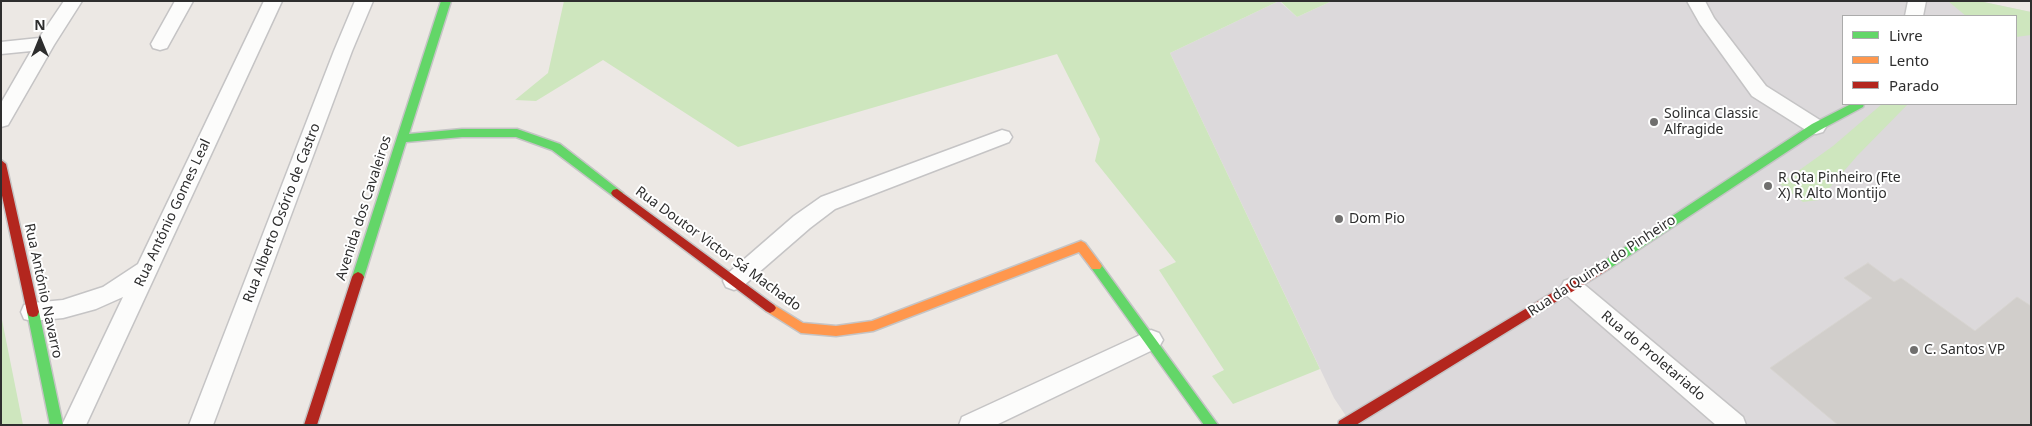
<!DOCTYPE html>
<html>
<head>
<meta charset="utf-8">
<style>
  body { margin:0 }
  #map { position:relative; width:2032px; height:426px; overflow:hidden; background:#ece8e4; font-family:"Noto Sans",sans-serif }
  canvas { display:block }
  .frame { position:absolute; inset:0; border:2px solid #2e2e2e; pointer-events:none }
  .legend { position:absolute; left:1842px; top:15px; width:175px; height:90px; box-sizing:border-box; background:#fff; border:1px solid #ababab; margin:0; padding:6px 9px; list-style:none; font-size:15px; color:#2e2e2e }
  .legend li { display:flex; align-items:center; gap:10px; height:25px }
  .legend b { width:25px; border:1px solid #ababab }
  .north { position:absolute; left:15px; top:15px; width:50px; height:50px; -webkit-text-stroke:4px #fff; paint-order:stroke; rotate:0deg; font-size:14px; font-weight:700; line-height:20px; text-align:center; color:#2e2e2e }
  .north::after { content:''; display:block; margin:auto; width:18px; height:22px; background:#2e2e2e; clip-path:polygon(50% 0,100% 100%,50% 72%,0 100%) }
</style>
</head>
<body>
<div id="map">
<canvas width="2032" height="426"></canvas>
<div class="frame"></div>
<ul class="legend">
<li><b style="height:6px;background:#63d668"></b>Livre</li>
<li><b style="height:6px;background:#ff974d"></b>Lento</li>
<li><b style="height:6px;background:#b3261e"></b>Parado</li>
</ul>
<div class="north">N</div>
</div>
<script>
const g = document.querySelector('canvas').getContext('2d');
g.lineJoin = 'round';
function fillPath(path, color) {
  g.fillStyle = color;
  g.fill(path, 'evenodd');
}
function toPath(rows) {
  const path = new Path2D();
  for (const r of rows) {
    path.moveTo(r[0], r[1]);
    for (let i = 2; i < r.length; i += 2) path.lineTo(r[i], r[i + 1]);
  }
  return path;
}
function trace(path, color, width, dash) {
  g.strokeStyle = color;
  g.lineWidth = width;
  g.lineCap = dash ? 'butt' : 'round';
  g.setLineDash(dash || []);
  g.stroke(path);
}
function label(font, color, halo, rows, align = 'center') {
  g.font = font + ' "Noto Sans",sans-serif';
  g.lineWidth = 4;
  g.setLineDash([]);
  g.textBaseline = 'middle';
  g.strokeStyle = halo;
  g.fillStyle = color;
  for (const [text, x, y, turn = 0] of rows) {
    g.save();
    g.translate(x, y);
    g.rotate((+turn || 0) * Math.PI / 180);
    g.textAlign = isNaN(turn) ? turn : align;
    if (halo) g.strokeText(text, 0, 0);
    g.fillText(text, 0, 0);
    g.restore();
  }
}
fillPath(toPath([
  [1279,1,1297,17,1332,1,1979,1,2031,12,2031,425,1352,425,1334,398,1170,53],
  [1843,16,2016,16,2016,104,1843,104]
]), '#dcd9db');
fillPath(toPath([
  [564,1,1279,1,1170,53,1320,369,1233,404,1212,376,1224,370,1159,270,1176,262,1095,161,1100,139,1057,54,738,147,603,60,536,101,515,100,548,73],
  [1280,1,1332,1,1297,17],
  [1948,1,1979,1,2031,12,2031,35,2016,37,2016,16,1966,16],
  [1882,104,1908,104,1857,156,1819,200,1803,202,1780,184,1833,146],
  [1,315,23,425,1,425]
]), '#cee6be');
const building = toPath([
  [1868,263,1894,282,1901,278,1975,331,2017,297,2031,306,2031,425,1838,425,1770,368,1872,298,1844,278,1868,263]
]);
fillPath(building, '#d1cecb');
trace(building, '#d7d4d0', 1);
const street = toPath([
  [64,1,82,1,54,45,8,125,1,127,1,103,31,51,1,54,1,42,39,38,64,1],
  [175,1,193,1,167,48,160,50,153,48,151,44,175,1],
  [264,1,282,1,86,425,62,425,123,297,96,309,63,318,32,321,24,319,21,312,24,305,32,303,63,300,103,287,138,264,264,1],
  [355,1,373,1,352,51,213,425,189,425,334,51,355,1],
  [1687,1,1705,1,1714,18,1766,86,1823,122,1826,127,1823,132,1816,134,1809,132,1752,96,1700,24,1687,1],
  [1908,1,1926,1,1923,16,1905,16,1908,1],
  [1002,130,1009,132,1012,137,1009,142,835,209,810,228,742,287,734,290,726,287,723,281,726,275,794,216,821,197,1002,130],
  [1572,278,1580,281,1743,417,1746,425,1716,425,1564,293,1561,287,1564,281,1572,278],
  [1151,330,1159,333,1163,340,1159,347,996,425,959,425,962,417,1151,330]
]);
const fast = toPath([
  [441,1,451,1,409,134,462,129,517,129,560,144,623,193,621,196,613,196,552,150,516,137,462,137,406,142,364,277,362,280,358,282,354,280,352,277,441,1],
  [1851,104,1864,104,1863,107,1820,130,1609,269,1601,269,1599,266,1601,263,1812,124,1851,104],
  [1096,261,1100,263,1218,425,1204,425,1092,269,1090,266,1092,263,1096,261],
  [33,307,37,308,39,312,63,425,50,425,27,312,29,308,33,307]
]);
const slow = toPath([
  [1081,241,1085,243,1100,263,1102,266,1100,269,1092,269,1079,252,873,331,836,336,801,333,766,311,764,308,766,305,770,303,774,305,803,323,836,326,872,321,1081,241]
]);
const jam = toPath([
  [1,160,6,164,39,312,37,316,33,317,29,316,27,312,1,191,1,160],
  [617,189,774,305,776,308,774,311,770,313,766,311,613,196,611,193,613,190,617,189],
  [1605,261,1609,263,1611,266,1609,269,1356,425,1338,425,1339,421,1605,261],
  [358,272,362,274,364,277,317,425,304,425,352,277,354,274,358,272]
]);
trace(street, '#c5c4c5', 3);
trace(fast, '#c5c4c5', 3);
trace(slow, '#c5c4c5', 3);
trace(jam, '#c5c4c5', 3);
fillPath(street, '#fcfcfb');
fillPath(fast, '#63d668');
fillPath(slow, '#ff974d');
fillPath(jam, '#b3261e');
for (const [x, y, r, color] of [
  [1654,122,5,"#706f6e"],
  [1768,186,5,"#706f6e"],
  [1339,219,5,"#706f6e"],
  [1914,350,5,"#706f6e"]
]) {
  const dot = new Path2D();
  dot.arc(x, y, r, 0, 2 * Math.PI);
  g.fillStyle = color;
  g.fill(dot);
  trace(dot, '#fff', 2);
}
label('14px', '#2e2e2e', '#fff', [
  ["Solinca Classic",1664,114],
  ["Alfragide",1664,130],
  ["R Qta Pinheiro (Fte",1778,178],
  ["X) R Alto Montijo",1778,194],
  ["Dom Pio",1349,219],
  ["C. Santos VP",1924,350]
], 'left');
label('14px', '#2e2e2e', '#fff', [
  ["Avenida dos Cavaleiros",364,208,-72],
  ["Rua António Gomes Leal",173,213,-65],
  ["Rua Alberto Osório de Castro",282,213,-69],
  ["Rua Doutor Victor Sá Machado",718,249,36],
  ["Rua da Quinta do Pinheiro",1602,266,-33],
  ["Rua António Navarro",43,291,78],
  ["Rua do Proletariado",1653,356,40]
]);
</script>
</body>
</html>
